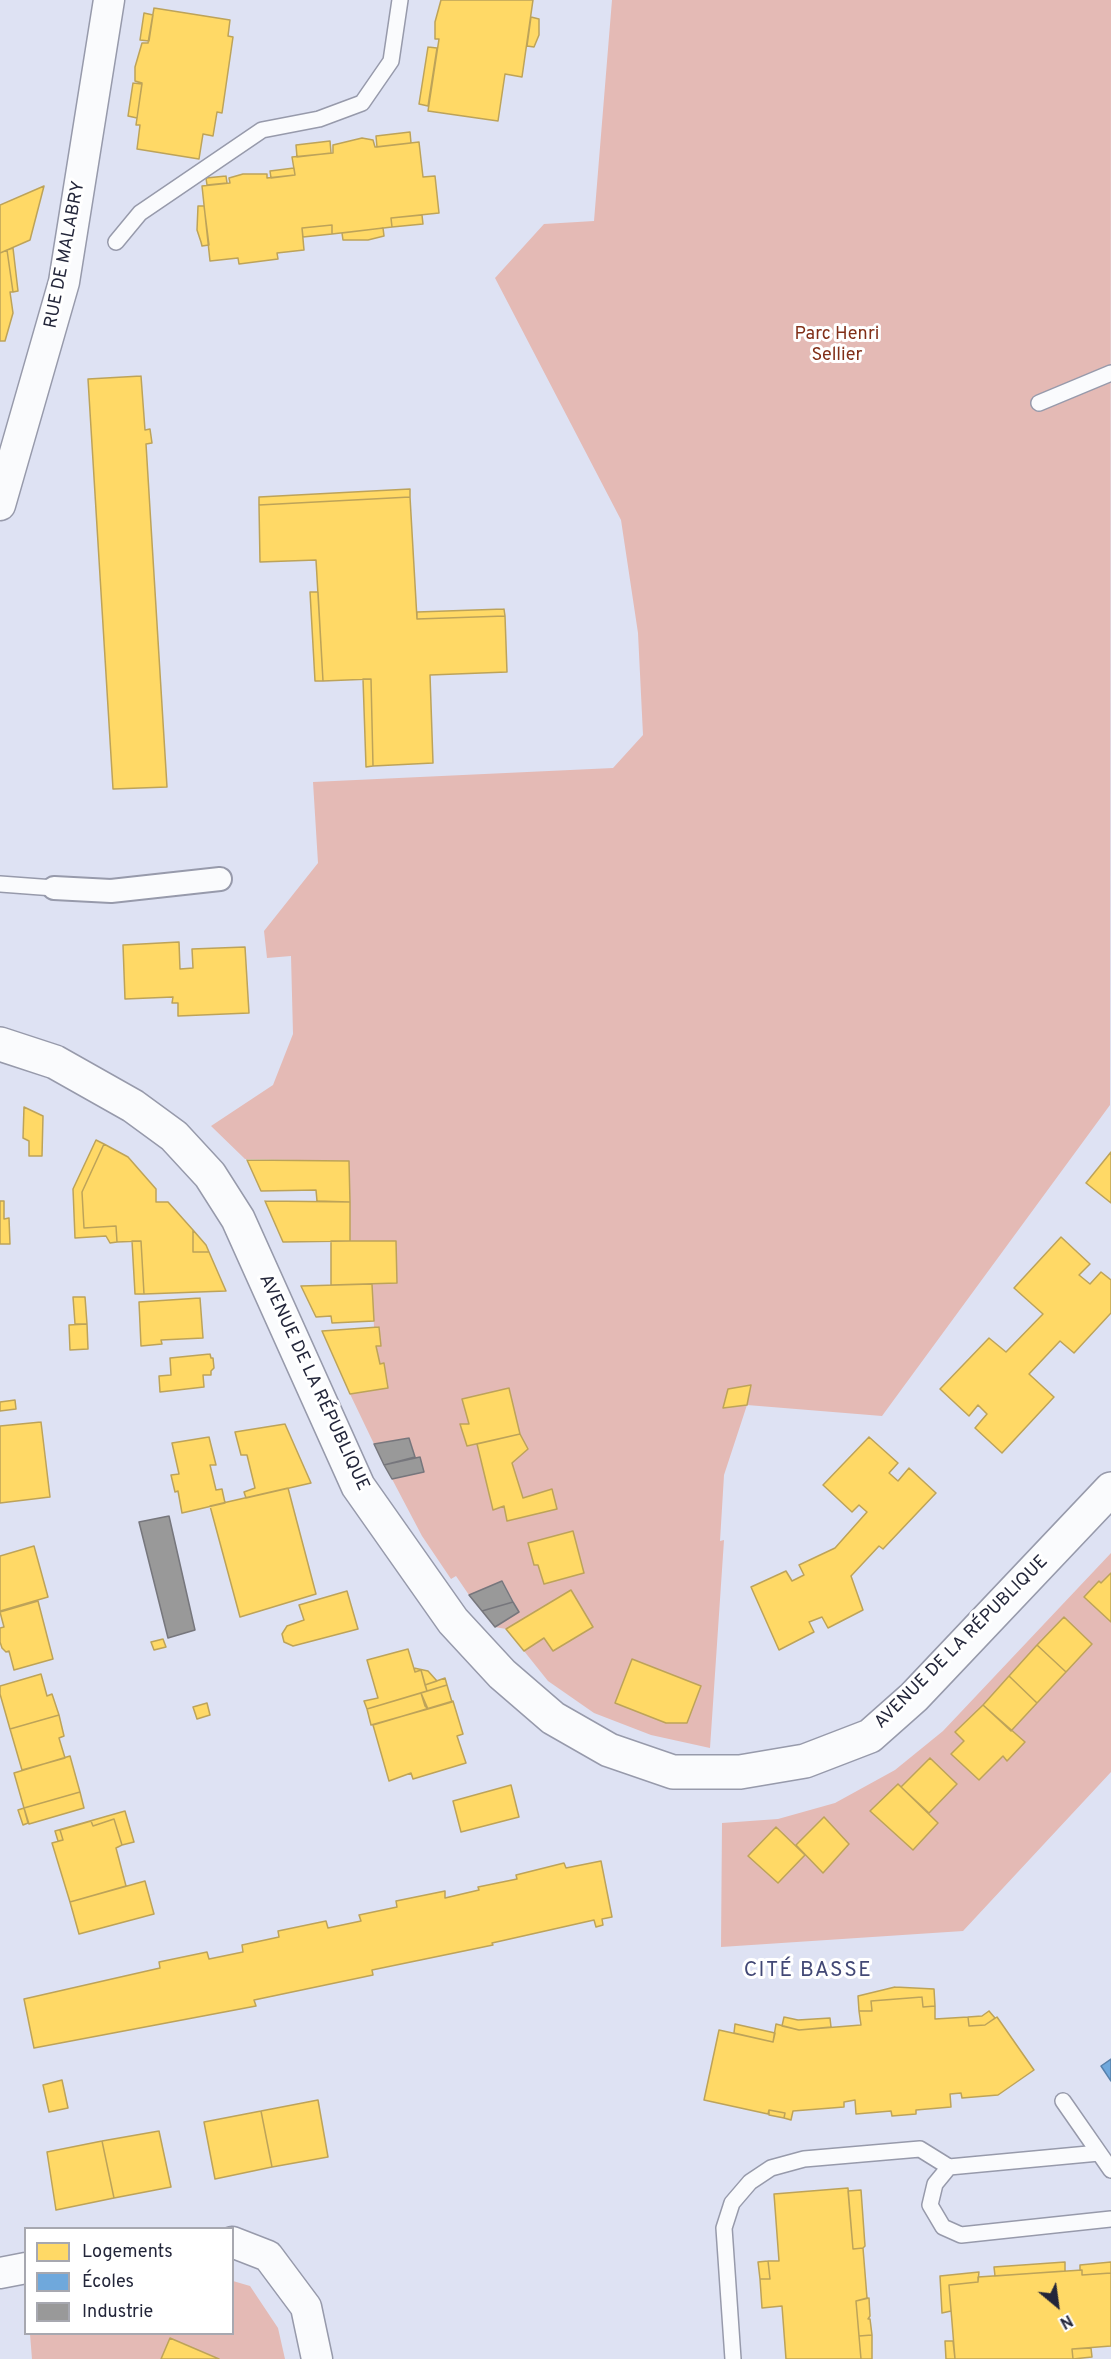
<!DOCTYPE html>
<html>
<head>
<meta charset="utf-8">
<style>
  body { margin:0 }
  #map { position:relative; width:1111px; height:2359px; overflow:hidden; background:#dee2f3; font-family:Overpass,sans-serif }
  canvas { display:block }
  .legend { position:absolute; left:24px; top:2227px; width:210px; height:108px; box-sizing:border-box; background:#fff; border:2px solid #a7a8b0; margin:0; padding:8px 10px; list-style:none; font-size:18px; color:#23263a }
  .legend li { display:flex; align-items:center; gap:12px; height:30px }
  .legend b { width:30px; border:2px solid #a7a8b0 }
  .north { position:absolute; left:1027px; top:2275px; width:60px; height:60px; -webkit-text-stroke:4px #fff; paint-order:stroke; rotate:151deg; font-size:16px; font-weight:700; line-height:24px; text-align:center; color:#23263a }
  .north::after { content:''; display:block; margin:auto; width:21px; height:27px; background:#23263a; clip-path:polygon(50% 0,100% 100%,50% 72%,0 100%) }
</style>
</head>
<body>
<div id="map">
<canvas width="1111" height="2359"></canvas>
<ul class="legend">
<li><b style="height:16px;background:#ffd966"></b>Logements</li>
<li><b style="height:16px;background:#6fa8dc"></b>Écoles</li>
<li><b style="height:16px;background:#999"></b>Industrie</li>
</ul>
<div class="north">N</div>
</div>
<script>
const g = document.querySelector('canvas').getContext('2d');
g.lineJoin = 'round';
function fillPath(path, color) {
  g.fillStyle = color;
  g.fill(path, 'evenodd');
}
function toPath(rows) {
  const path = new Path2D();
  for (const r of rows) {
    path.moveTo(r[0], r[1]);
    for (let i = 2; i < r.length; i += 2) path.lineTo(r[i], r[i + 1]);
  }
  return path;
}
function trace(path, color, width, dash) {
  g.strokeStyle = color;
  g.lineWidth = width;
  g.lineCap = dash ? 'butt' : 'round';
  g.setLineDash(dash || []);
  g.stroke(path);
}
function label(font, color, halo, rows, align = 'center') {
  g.font = font + ' Overpass,sans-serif';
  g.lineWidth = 6;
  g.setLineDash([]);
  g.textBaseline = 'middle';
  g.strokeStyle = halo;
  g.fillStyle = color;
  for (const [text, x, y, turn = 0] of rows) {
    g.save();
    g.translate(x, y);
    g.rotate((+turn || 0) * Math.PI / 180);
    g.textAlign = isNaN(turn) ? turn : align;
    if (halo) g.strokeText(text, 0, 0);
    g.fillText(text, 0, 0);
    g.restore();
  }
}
fillPath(toPath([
  [612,0,1111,0,1110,1105,882,1416,747,1405,724,1475,720,1541,724,1540,710,1748,651,1735,594,1713,548,1681,524,1651,544,1638,553,1651,593,1627,571,1590,506,1629,495,1627,519,1612,503,1582,469,1595,456,1576,451,1579,422,1536,392,1479,423,1472,420,1457,415,1457,409,1438,374,1444,350,1394,388,1388,384,1364,380,1364,376,1346,381,1346,379,1327,374,1327,372,1284,397,1283,396,1241,350,1241,349,1161,245,1159,211,1126,273,1085,293,1034,291,956,267,958,264,931,318,863,313,782,613,768,643,735,638,633,621,520,495,278,544,224,594,221],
  [1111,1553,1111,1772,963,1931,721,1947,722,1823,778,1819,835,1803,895,1770,943,1731],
  [233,2281,250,2286,278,2328,285,2359,32,2359,30,2334,232,2334]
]), '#e4bab5');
const homes = toPath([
  [441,0,533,0,522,77,505,74,498,121,428,111,439,39,435,39,435,22,441,0],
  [154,8,230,20,228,36,233,37,222,113,217,112,213,136,203,134,199,159,137,149,140,125,136,125,142,83,135,81,135,67,142,43,148,43,154,8],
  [144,13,153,15,149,41,140,40,144,13],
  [531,17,539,19,539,35,534,47,527,46,531,17],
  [428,47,437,48,428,106,419,104,428,47],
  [133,83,142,84,137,118,128,116,133,83],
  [410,132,411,143,377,147,376,136,410,132],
  [362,138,373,140,375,147,419,142,423,177,435,176,439,213,391,218,392,227,332,234,332,225,302,228,304,250,277,253,278,259,239,264,238,258,210,261,202,186,230,183,229,178,243,174,267,174,267,178,295,175,292,157,333,153,333,145,362,138],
  [330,141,331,153,297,157,296,145,330,141],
  [294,168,295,175,271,178,270,171,294,168],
  [226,176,227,183,207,185,206,178,226,176],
  [44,186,30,240,0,253,0,205,44,186],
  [198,206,204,206,209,245,202,246,201,242,197,230,198,206],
  [422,215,423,224,392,227,391,218,422,215],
  [332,225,332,234,303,237,302,228,332,225],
  [383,228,384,236,368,240,343,240,342,233,383,228],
  [13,248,18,291,13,292,7,250,13,248],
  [7,250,13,292,10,292,13,313,5,341,0,341,0,253,7,250],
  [141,376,145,430,150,429,152,443,146,444,167,787,113,789,88,379,141,376],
  [410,489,410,497,259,505,259,497,410,489],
  [410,497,417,619,505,616,507,672,430,675,433,763,373,766,371,679,323,681,316,560,260,562,259,505,410,497],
  [310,592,318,592,323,681,315,681,310,592],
  [504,609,505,616,417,619,417,612,504,609],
  [363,679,371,679,373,766,366,767,363,679],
  [179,942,180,969,193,968,192,949,245,947,249,1013,178,1016,178,1003,172,1003,173,997,125,999,123,945,179,942],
  [24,1107,43,1116,42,1156,29,1156,29,1141,23,1138,24,1107],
  [96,1140,104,1144,82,1192,84,1228,116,1226,117,1242,110,1243,106,1236,75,1238,73,1189,96,1140],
  [104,1144,128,1157,156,1189,156,1202,168,1202,193,1230,193,1252,209,1252,226,1291,144,1294,141,1241,117,1242,116,1226,84,1228,82,1192,104,1144],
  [1111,1152,1111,1203,1086,1183,1111,1152],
  [247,1160,349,1161,350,1202,317,1201,316,1190,261,1191,247,1160],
  [0,1201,4,1201,4,1219,9,1218,10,1244,0,1244,0,1201],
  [265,1201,350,1202,350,1241,283,1242,265,1201],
  [193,1230,206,1245,209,1252,193,1252,193,1230],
  [1061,1237,1090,1264,1079,1275,1090,1284,1101,1272,1111,1280,1111,1313,1074,1353,1060,1341,1029,1374,1054,1397,1002,1453,975,1428,987,1414,978,1405,969,1416,940,1389,989,1338,1006,1352,1043,1314,1014,1288,1061,1237],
  [132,1241,141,1241,144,1294,135,1294,132,1241],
  [331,1241,396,1241,397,1283,331,1285,331,1241],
  [372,1284,374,1321,332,1323,331,1316,316,1317,301,1286,372,1284],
  [73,1297,85,1297,87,1324,75,1324,73,1297],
  [200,1298,203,1338,161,1340,162,1344,141,1346,139,1302,200,1298],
  [87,1324,88,1349,70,1350,69,1325,87,1324],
  [379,1327,381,1346,376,1346,380,1364,384,1363,388,1388,350,1394,322,1331,379,1327],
  [210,1354,211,1358,213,1358,214,1368,211,1371,211,1375,203,1375,204,1387,160,1392,159,1376,171,1375,170,1358,210,1354],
  [751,1385,747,1405,723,1408,728,1389,751,1385],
  [509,1388,520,1434,467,1446,460,1424,469,1424,462,1399,509,1388],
  [15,1400,16,1409,0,1411,0,1402,15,1400],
  [41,1422,50,1497,0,1503,0,1426,41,1422],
  [285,1424,311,1483,246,1498,244,1492,255,1488,247,1455,241,1455,235,1432,285,1424],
  [520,1434,528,1449,512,1463,523,1498,552,1489,557,1509,507,1521,504,1506,493,1510,477,1444,520,1434],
  [209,1437,216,1465,210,1465,216,1490,222,1489,225,1503,182,1513,178,1491,175,1492,171,1475,179,1474,172,1443,209,1437],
  [869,1437,898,1463,889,1473,898,1481,909,1468,936,1493,883,1549,879,1546,851,1576,863,1610,828,1628,822,1617,809,1622,814,1632,779,1650,751,1587,786,1571,792,1581,804,1575,799,1565,835,1548,867,1512,859,1505,852,1512,823,1485,869,1437],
  [288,1488,316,1594,240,1617,210,1506,288,1488],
  [573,1531,584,1573,544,1584,538,1565,534,1565,528,1543,573,1531],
  [34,1546,48,1597,0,1611,0,1556,34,1546],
  [1111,1573,1111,1622,1084,1597,1099,1581,1101,1583,1111,1573],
  [571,1590,593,1627,553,1651,544,1638,524,1651,506,1629,571,1590],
  [347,1591,358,1629,293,1646,284,1642,282,1634,287,1626,304,1620,299,1605,347,1591],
  [38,1601,53,1659,14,1670,9,1651,6,1652,2,1648,0,1642,0,1628,4,1627,0,1612,38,1601],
  [1064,1617,1092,1644,1066,1672,1037,1645,1064,1617],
  [163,1639,166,1647,154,1650,151,1642,163,1639],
  [1037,1645,1066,1672,1037,1703,1009,1676,1037,1645],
  [408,1649,415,1672,421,1670,427,1691,367,1709,364,1701,378,1698,367,1660,408,1649],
  [632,1659,701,1686,687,1723,666,1723,615,1703,632,1659],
  [414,1668,428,1671,437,1681,425,1685,421,1670,415,1672,414,1668],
  [41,1674,47,1696,52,1694,59,1715,10,1729,0,1694,0,1686,41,1674],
  [1009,1676,1037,1703,1011,1731,983,1705,1009,1676],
  [445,1678,447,1685,427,1691,425,1685,445,1678],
  [447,1685,452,1702,428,1709,425,1706,421,1693,447,1685],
  [421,1693,428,1709,371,1725,367,1709,421,1693],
  [453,1701,463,1734,457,1736,466,1763,413,1779,411,1773,389,1781,373,1725,453,1701],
  [207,1703,210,1715,197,1719,193,1707,207,1703],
  [983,1705,1025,1742,1007,1761,1003,1756,979,1780,951,1754,964,1741,955,1732,983,1705],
  [59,1715,64,1736,59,1738,65,1758,22,1770,10,1729,59,1715],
  [70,1756,80,1792,24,1808,14,1773,70,1756],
  [930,1758,957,1784,929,1813,901,1787,930,1758],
  [898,1784,938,1823,913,1850,870,1811,898,1784],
  [511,1785,519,1817,461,1832,453,1801,511,1785],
  [80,1792,84,1808,29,1824,24,1808,80,1792],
  [24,1808,28,1823,23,1825,18,1810,24,1808],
  [125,1811,134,1842,122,1845,114,1819,93,1826,91,1821,60,1830,63,1840,58,1841,55,1831,125,1811],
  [824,1817,849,1844,823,1873,796,1845,824,1817],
  [114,1819,122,1845,116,1848,126,1886,70,1902,52,1843,63,1840,60,1830,91,1821,93,1826,114,1819],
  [776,1827,805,1855,778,1883,748,1856,776,1827],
  [601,1861,612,1917,602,1919,603,1925,596,1927,594,1920,492,1943,493,1945,372,1970,373,1975,254,2000,256,2006,34,2048,24,1999,160,1968,159,1962,207,1952,209,1959,243,1952,242,1945,279,1937,278,1931,326,1921,328,1928,361,1921,359,1915,397,1907,396,1901,445,1891,445,1898,479,1890,478,1887,517,1879,516,1875,564,1863,566,1868,601,1861],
  [145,1881,154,1914,79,1934,70,1902,145,1881],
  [895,1987,934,1989,935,2006,923,2007,922,1997,871,2001,872,2011,859,2011,858,1996,895,1987],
  [922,1997,923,2007,935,2006,935,2019,968,2017,969,2026,985,2025,997,2017,1034,2070,998,2095,962,2098,961,2093,950,2094,951,2107,916,2110,916,2114,892,2116,891,2111,856,2114,855,2100,844,2102,844,2107,793,2111,791,2120,784,2118,785,2113,769,2110,768,2114,704,2100,719,2030,773,2042,776,2024,799,2030,861,2025,859,2011,872,2011,871,2001,922,1997],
  [989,2011,995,2018,985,2025,969,2026,968,2017,982,2016,989,2011],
  [784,2017,798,2020,830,2018,831,2027,799,2030,782,2026,784,2017],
  [735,2024,775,2033,773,2042,734,2033,735,2024],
  [62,2080,68,2108,49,2112,43,2085,62,2080],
  [318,2100,328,2157,272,2167,261,2111,318,2100],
  [769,2110,785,2113,784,2118,769,2115,769,2110],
  [261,2111,272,2167,215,2179,204,2122,261,2111],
  [159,2131,171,2187,114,2198,102,2141,159,2131],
  [102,2141,114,2198,56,2210,47,2152,102,2141],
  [848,2188,853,2249,863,2248,867,2298,856,2301,861,2359,786,2359,782,2306,762,2308,760,2279,770,2279,768,2261,779,2261,774,2194,848,2188],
  [861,2190,865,2246,863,2248,853,2249,848,2191,861,2190],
  [768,2261,770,2279,760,2279,758,2262,768,2261],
  [1065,2262,1065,2271,995,2276,994,2267,1065,2262],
  [1111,2262,1111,2273,1082,2275,1082,2270,1080,2270,1080,2265,1111,2262],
  [1082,2270,1082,2275,1111,2273,1111,2346,1072,2349,1073,2359,955,2359,949,2285,978,2282,978,2277,1082,2270],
  [979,2272,978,2282,949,2285,951,2311,942,2313,940,2276,979,2272],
  [869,2298,870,2316,868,2319,870,2319,872,2335,859,2336,856,2301,869,2298],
  [872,2335,872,2359,861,2359,859,2336,872,2335],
  [170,2338,219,2359,161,2359,170,2338],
  [945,2341,953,2341,955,2359,946,2359,945,2341],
  [1091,2348,1092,2357,1073,2359,1072,2349,1091,2348]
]);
fillPath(homes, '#ffd966');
trace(homes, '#bda359', 1.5);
const schools = toPath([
  [1111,2059,1111,2081,1101,2066,1111,2059]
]);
fillPath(schools, '#6fa8dc');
trace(schools, '#5881ab', 1.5);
const industry = toPath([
  [409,1438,415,1457,384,1465,374,1444,409,1438],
  [420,1457,424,1472,392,1479,384,1465,420,1457],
  [169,1516,195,1630,168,1638,139,1522,169,1516],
  [502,1581,513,1602,482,1611,469,1595,502,1581],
  [513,1602,519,1612,495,1627,482,1611,513,1602]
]);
fillPath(industry, '#999');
trace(industry, '#76767c', 1.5);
const service = toPath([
  [116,242,140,213,262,130,319,119,362,103,391,61,400,0],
  [1039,403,1111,373],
  [0,884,54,888],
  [1063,2101,1111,2170],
  [949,2167,935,2184,930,2205,943,2227,961,2235,1111,2219],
  [733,2359,724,2228,732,2203,750,2182,771,2168,804,2159,920,2149,949,2167,1099,2153]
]);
const pedestrian = toPath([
  [54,888,111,891,220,879]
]);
const minor = toPath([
  [0,505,64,282,109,0],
  [232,2242,268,2256,306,2307,317,2359],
  [0,2273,26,2268]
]);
const tertiary = toPath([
  [0,1044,55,1062,133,1106,174,1136,210,1175,238,1219,358,1486,453,1621,502,1674,553,1718,609,1750,673,1772,740,1772,805,1761,870,1736,914,1697,1111,1489]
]);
trace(service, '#979aab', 18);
trace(pedestrian, '#979aab', 26);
trace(minor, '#979aab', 33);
trace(tertiary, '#979aab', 36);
trace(service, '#fafbfd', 15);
trace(pedestrian, '#fafbfd', 22);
trace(minor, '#fafbfd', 30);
trace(tertiary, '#fafbfd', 33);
label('18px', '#23263a', '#fff', [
  ["RUE DE MALABRY",66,255,-79],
  ["AVENUE DE LA RÉPUBLIQUE",313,1383,65],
  ["AVENUE DE LA RÉPUBLIQUE",962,1643,-45]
]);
label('18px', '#812f18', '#fff', [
  ["Parc Henri",837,335],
  ["Sellier",837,356]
]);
g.letterSpacing = '1.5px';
label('21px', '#424875', '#fff', [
  ["CITÉ BASSE",808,1972]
]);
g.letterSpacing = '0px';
</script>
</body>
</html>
